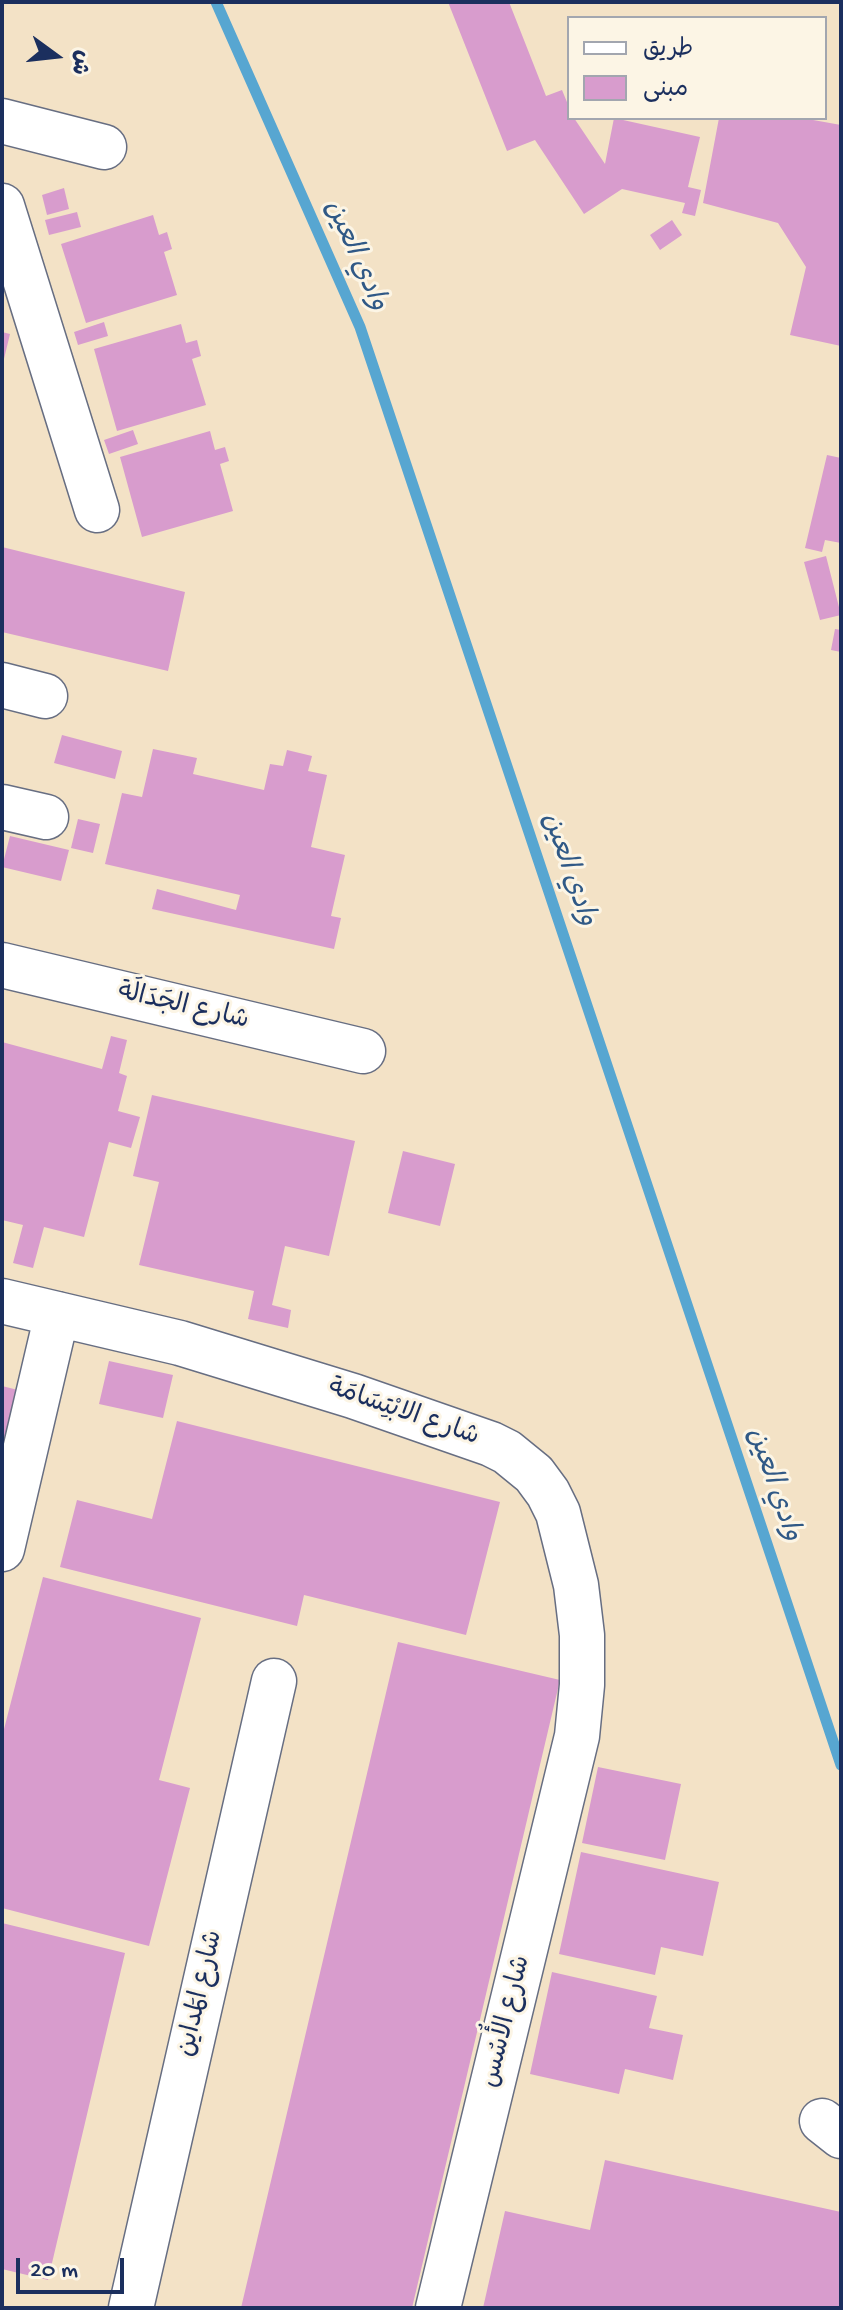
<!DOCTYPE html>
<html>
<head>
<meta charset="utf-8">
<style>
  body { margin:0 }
  #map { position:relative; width:843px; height:2310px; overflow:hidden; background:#f3e2c6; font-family:"Gochi Hand","Playpen Sans Arabic",sans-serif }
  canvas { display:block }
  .frame { position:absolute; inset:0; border:4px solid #1b2f5e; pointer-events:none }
  .legend { position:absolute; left:567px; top:16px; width:260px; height:104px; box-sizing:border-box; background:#fcf5e5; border:2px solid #a2a6af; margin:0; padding:10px 14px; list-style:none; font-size:24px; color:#1b2f5e }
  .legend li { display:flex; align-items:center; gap:16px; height:40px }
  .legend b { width:40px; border:2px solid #a2a6af }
  .north { position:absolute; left:16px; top:16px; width:80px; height:80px; -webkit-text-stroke:6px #fcf5e5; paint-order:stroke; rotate:105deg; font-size:22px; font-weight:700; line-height:32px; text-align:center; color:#1b2f5e }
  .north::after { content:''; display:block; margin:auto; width:28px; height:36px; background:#1b2f5e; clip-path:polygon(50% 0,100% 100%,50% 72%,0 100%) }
  .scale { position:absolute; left:16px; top:2258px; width:108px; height:36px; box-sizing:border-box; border:4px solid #1b2f5e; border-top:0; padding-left:10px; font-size:24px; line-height:28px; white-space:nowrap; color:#1b2f5e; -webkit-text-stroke:6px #fcf5e5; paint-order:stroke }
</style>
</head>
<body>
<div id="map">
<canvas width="843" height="2310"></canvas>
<div class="frame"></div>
<ul class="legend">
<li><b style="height:10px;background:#fff"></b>طريق</li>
<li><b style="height:22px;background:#d89ccd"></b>مبنى</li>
</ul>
<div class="north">ش</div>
<div class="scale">20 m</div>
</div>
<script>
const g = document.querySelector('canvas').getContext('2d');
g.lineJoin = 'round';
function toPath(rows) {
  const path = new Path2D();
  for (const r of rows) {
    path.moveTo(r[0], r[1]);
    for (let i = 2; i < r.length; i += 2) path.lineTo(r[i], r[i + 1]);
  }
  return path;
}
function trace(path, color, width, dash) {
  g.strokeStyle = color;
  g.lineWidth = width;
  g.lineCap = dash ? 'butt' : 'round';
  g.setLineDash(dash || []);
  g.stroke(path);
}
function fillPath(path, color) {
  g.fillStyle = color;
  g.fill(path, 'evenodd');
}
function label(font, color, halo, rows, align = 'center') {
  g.font = font + ' "Gochi Hand","Playpen Sans Arabic",sans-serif';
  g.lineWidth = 6;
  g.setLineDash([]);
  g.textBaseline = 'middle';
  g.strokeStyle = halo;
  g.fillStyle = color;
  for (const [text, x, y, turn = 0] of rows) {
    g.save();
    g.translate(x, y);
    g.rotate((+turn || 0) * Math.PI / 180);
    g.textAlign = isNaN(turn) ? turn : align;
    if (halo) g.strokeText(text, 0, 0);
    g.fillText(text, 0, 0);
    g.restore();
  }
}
trace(toPath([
  [216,2,360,327,841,1765]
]), '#57a6d1', 11);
fillPath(toPath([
  [448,2,509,2,546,96,562,90,569,107,569,118,574,118,605,164,614,118,700,137,688,187,701,190,695,216,682,213,685,203,622,189,584,214,535,140,507,151],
  [719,118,802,118,841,125,841,346,790,335,806,267,778,223,703,203],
  [64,188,69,209,47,215,42,195],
  [77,212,81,227,49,235,45,220],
  [153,215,159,235,167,232,172,249,164,252,177,295,86,323,61,244],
  [672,220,682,235,660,250,650,235],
  [104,322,108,336,78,345,74,332],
  [181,324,186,343,197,340,201,356,192,359,206,405,117,431,94,349],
  [2,332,10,334,3,363,2,363],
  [133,430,138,444,109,454,104,440],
  [210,431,215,450,225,447,229,461,220,464,233,511,142,537,120,457],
  [827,455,841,458,841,543,825,540,822,552,805,548],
  [2,547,185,592,168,671,2,632],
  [826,556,841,615,820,620,804,562],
  [835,629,841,630,841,652,831,650],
  [62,735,122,751,115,779,54,763],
  [153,749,197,758,193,774,264,790,270,764,283,766,287,750,312,756,308,771,327,775,311,847,345,855,331,916,341,918,334,949,152,909,157,889,236,910,240,895,105,864,122,793,142,797],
  [78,819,100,824,93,853,71,848],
  [10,836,69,850,61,881,2,867],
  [111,1036,127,1040,119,1073,127,1076,118,1111,140,1117,131,1148,109,1142,84,1237,44,1227,33,1268,13,1263,23,1225,2,1220,2,1042,102,1069],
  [152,1095,355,1141,329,1256,285,1246,272,1305,291,1310,288,1328,248,1319,254,1291,139,1265,159,1182,133,1176],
  [403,1151,455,1164,440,1226,388,1213],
  [109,1361,173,1375,163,1418,99,1404],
  [2,1386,18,1390,3,1451,2,1451],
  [177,1421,500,1502,466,1635,304,1595,297,1626,60,1567,77,1500,152,1519],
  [43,1577,201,1618,159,1780,190,1788,149,1946,2,1908,2,1737],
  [398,1642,560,1680,412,2308,241,2308],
  [598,1767,681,1784,665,1860,582,1843],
  [581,1852,719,1882,703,1956,661,1947,655,1975,559,1954],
  [2,1923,125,1953,48,2280,2,2269],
  [552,1972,657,1996,649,2028,683,2035,673,2080,625,2069,619,2094,530,2074],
  [605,2160,841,2212,841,2308,483,2308,505,2211,590,2230]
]), '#d89ccd');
const minor = toPath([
  [2,121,104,147],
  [2,206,97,510],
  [2,685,45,696],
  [2,807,46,817],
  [2,965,363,1051],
  [2,1301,180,1343,353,1396,491,1444,507,1452,534,1474,548,1493,558,1513,576,1585,582,1635,582,1685,577,1736,438,2308],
  [2,1549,57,1314],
  [822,2121,841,2136],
  [131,2308,274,1681]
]);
trace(minor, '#676e82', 47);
trace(minor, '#fff', 44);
label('26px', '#1b2f5e', '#fcf5e5', [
  ["شارع الجَدَالَة",183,1008,13],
  ["شارع الابْتِسَامَة",403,1414,19],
  ["شارع المَداين",202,1994,-77],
  ["شارع الأُسُس",508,2022,-76]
]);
label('italic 28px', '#305986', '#fcf5e5', [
  ["وادي العين",354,256,66],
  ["وادي العين",567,870,71],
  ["وادي العين",772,1485,71]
]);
</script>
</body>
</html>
